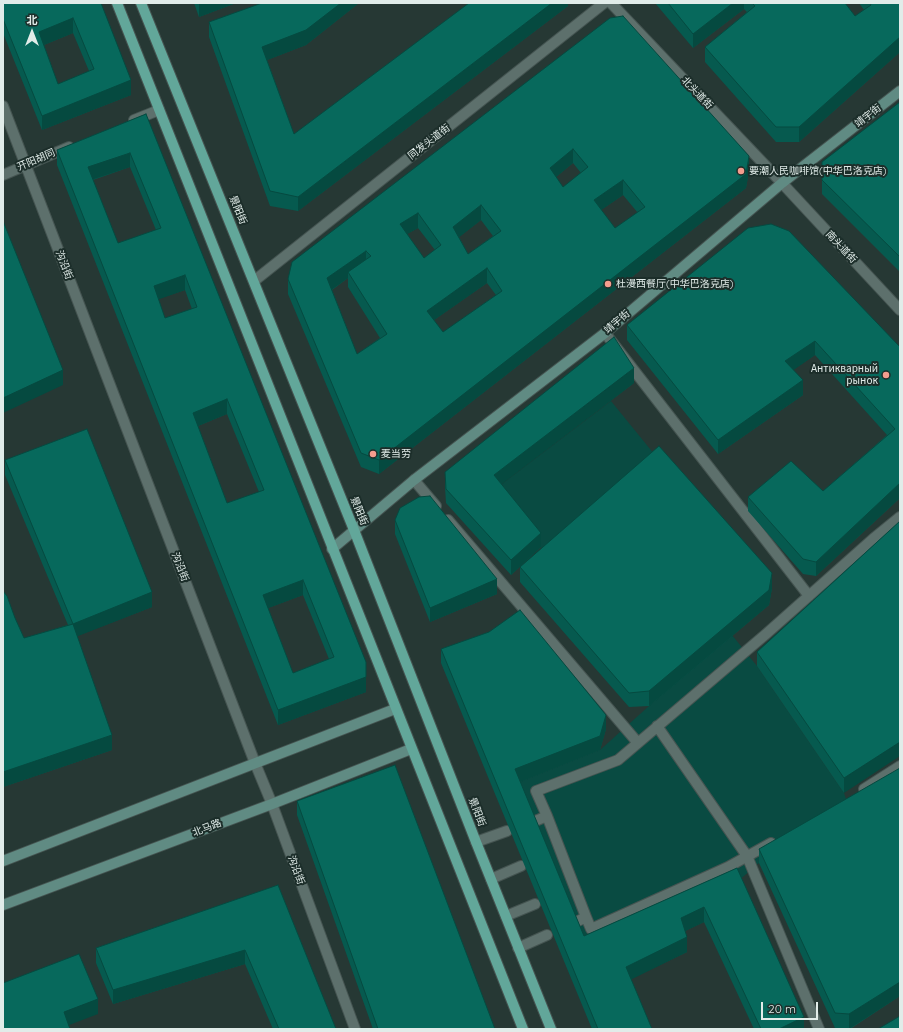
<!DOCTYPE html>
<html>
<head>
<meta charset="utf-8">
<style>
  body { margin:0 }
  #map { position:relative; width:903px; height:1032px; overflow:hidden; background:#263834; font-family:Quicksand,"Noto Sans SC",sans-serif }
  canvas { display:block }
  .frame { position:absolute; inset:0; border:4px solid #e1ece9; pointer-events:none }
  .north { position:absolute; left:12px; top:12px; width:40px; height:40px; -webkit-text-stroke:3px #1c2e2a; paint-order:stroke; rotate:0deg; font-size:11px; font-weight:700; line-height:16px; text-align:center; color:#e1ece9 }
  .north::after { content:''; display:block; margin:auto; width:14px; height:18px; background:#e1ece9; clip-path:polygon(50% 0,100% 100%,50% 72%,0 100%) }
  .scale { position:absolute; left:761px; top:1002px; width:57px; height:18px; box-sizing:border-box; border:2px solid #e1ece9; border-top:0; padding-left:5px; font-size:12px; line-height:14px; white-space:nowrap; color:#e1ece9; -webkit-text-stroke:3px #1c2e2a; paint-order:stroke }
</style>
</head>
<body>
<div id="map">
<canvas width="903" height="1032"></canvas>
<div class="frame"></div>
<div class="north">北</div>
<div class="scale">20 m</div>
</div>
<script>
const g = document.querySelector('canvas').getContext('2d');
g.lineJoin = 'round';
function fillPath(path, color) {
  g.fillStyle = color;
  g.fill(path, 'evenodd');
}
function toPath(rows) {
  const path = new Path2D();
  for (const r of rows) {
    path.moveTo(r[0], r[1]);
    for (let i = 2; i < r.length; i += 2) path.lineTo(r[i], r[i + 1]);
  }
  return path;
}
function trace(path, color, width, dash) {
  g.strokeStyle = color;
  g.lineWidth = width;
  g.lineCap = dash ? 'butt' : 'round';
  g.setLineDash(dash || []);
  g.stroke(path);
}
function label(font, color, halo, rows, align = 'center') {
  g.font = font + ' Quicksand,"Noto Sans SC",sans-serif';
  g.lineWidth = 4;
  g.setLineDash([]);
  g.textBaseline = 'middle';
  g.strokeStyle = halo;
  g.fillStyle = color;
  for (const [text, x, y, turn = 0] of rows) {
    g.save();
    g.translate(x, y);
    g.rotate((+turn || 0) * Math.PI / 180);
    g.textAlign = isNaN(turn) ? turn : align;
    if (halo) g.strokeText(text, 0, 0);
    g.fillText(text, 0, 0);
    g.restore();
  }
}
fillPath(toPath([
  [611,401,659,460,549,557,494,490],
  [732,635,757,666,844,793,850,811,759,863,737,882,584,950,515,784,600,750,649,706]
]), '#094b42');
const pedestrian = toPath([
  [782,183,900,310],
  [605,333,809,596],
  [414,480,436,506],
  [448,520,638,743],
  [657,726,747,856,819,1029],
  [864,789,900,766],
  [547,816,536,791,618,760,766,634,873,539,900,517],
  [533,822,547,816,586,917,574,923],
  [476,842,507,831],
  [491,879,521,866],
  [506,916,535,904],
  [586,917,591,929,728,867,771,843],
  [518,948,547,935]
]);
const minor = toPath([
  [134,120,159,110],
  [3,175,69,147]
]);
const tertiary = toPath([
  [611,3,782,183],
  [3,106,255,763,272,804,355,1029],
  [254,281,604,3]
]);
const secondary = toPath([
  [332,549,414,480,605,333,782,183,900,91],
  [3,861,395,709],
  [3,905,272,804,411,749]
]);
const primary = toPath([
  [117,3,523,1029],
  [141,3,354,530,476,842,551,1029]
]);
trace(pedestrian, '#455451', 12);
trace(minor, '#455451', 12);
trace(tertiary, '#455451', 12);
trace(secondary, '#455451', 12);
trace(primary, '#455451', 12);
trace(pedestrian, '#5d706c', 10);
trace(minor, '#5d706c', 10);
trace(tertiary, '#5d706c', 10);
trace(secondary, '#608b83', 10);
trace(primary, '#62a79a', 10);
fillPath(toPath([
  [3,3,101,3,131,95,42,130,3,33],
  [73,33,89,71,58,84,44,45],
  [194,3,236,3,199,17],
  [262,3,359,3,306,45,267,60,294,134,568,3,568,6,298,211,270,206,209,37,209,22],
  [655,3,845,3,855,16,864,10,859,3,899,3,900,4,900,52,799,142,776,142,705,62,705,47,747,12,744,9,693,48],
  [610,18,749,171,746,188,379,474,361,467,288,294,288,279],
  [573,163,581,173,563,187,556,177],
  [623,195,638,213,615,228,601,210],
  [481,220,493,236,468,254,459,237],
  [418,228,435,250,424,258,407,234],
  [348,278,348,287,380,338,357,354,332,290],
  [487,283,496,295,443,332,434,320],
  [900,102,900,272,822,194,822,162],
  [146,114,366,692,278,725,57,165,57,150],
  [130,167,156,230,118,243,93,180],
  [185,290,192,309,165,318,158,299],
  [227,414,259,492,227,503,198,426],
  [303,595,329,659,293,673,268,608],
  [627,325,900,347,900,498,816,576,803,574,748,511,748,497,823,491,887,435,815,355,793,370,803,395,718,454,627,340],
  [634,383,501,484,541,547,511,575,446,503,445,487,445,472],
  [5,460,152,607,77,636,112,750,3,787,3,591,24,638,68,625,5,475],
  [395,520,497,594,430,622,395,534],
  [900,521,844,793,757,666,757,652],
  [520,567,772,588,769,605,649,706,629,707,520,582],
  [489,632,606,729,600,750,520,782,584,936,737,868,804,1029,754,1029,704,922,685,931,687,952,631,979,652,1029,592,1029,441,663,441,649],
  [297,801,495,1029,373,1029,297,815],
  [759,849,900,996,850,1029,835,1028,759,863],
  [278,885,336,1029,273,1029,245,964,113,1004,96,963,96,948]
]), '#065a4f');
fillPath(toPath([
  [199,3,236,3,199,17],
  [341,3,359,3,306,45,262,62,262,47],
  [552,3,568,3,568,6,298,211,298,197],
  [733,3,744,3,744,9,693,48,693,34],
  [73,18,73,33,39,47,39,32],
  [900,37,900,52,799,142,799,127],
  [131,80,131,95,42,130,42,116],
  [573,149,573,163,550,182,550,168],
  [130,153,130,167,88,181,88,167],
  [749,156,749,171,746,188,379,474,379,460],
  [623,180,623,195,594,215,594,200],
  [481,205,481,220,453,242,453,227],
  [418,213,418,228,400,238,400,224],
  [366,251,366,265,348,272,348,278,327,293,327,278],
  [487,268,487,283,427,325,427,311],
  [185,275,185,290,154,301,154,286],
  [815,341,815,355,785,376,785,361],
  [634,368,634,383,494,490,494,475],
  [63,370,63,385,3,413,3,398],
  [803,380,803,395,718,454,718,440],
  [227,399,227,414,193,428,193,413],
  [900,483,900,498,816,576,816,562],
  [541,533,541,547,511,575,511,560],
  [772,573,772,588,769,605,649,706,649,691],
  [497,579,497,594,430,622,430,608],
  [303,580,303,595,263,610,263,595],
  [152,592,152,607,73,638,73,624],
  [366,677,366,692,278,725,278,710],
  [606,715,606,729,600,750,515,784,515,769],
  [112,735,112,750,3,787,3,772],
  [900,742,900,756,844,793,844,778],
  [704,907,704,922,681,933,681,918],
  [687,937,687,952,626,982,626,967],
  [245,950,245,964,113,1004,113,990],
  [900,982,900,996,849,1029,849,1014],
  [98,999,98,1014,64,1027,64,1012],
  [804,1017,804,1029,779,1029]
]), '#054a40');
const building = toPath([
  [3,3,101,3,131,80,42,116,3,19,3,3],
  [73,18,94,69,58,84,39,32,73,18],
  [262,3,341,3,306,30,262,47,294,134,469,3,552,3,298,197,270,191,209,22,262,3],
  [668,3,733,3,693,34,668,3],
  [752,3,845,3,855,16,871,5,870,3,899,3,900,4,900,37,799,127,776,127,705,47,755,6,752,3],
  [623,16,749,156,746,174,379,460,361,453,288,279,292,262,610,18,623,16],
  [573,149,588,167,563,187,550,168,573,149],
  [623,180,645,207,615,228,594,200,623,180],
  [481,205,501,231,468,254,453,227,481,205],
  [418,213,441,245,424,258,400,224,418,213],
  [366,251,371,256,348,272,387,334,357,354,327,278,366,251],
  [487,268,502,291,443,332,427,311,487,268],
  [900,102,900,257,822,180,822,162,900,102],
  [146,114,366,662,366,677,278,710,57,150,146,114],
  [130,153,161,228,118,243,88,167,130,153],
  [185,275,197,307,165,318,154,286,185,275],
  [227,399,264,490,227,503,193,413,227,399],
  [303,580,334,657,293,673,263,595,303,580],
  [3,221,63,370,3,398,3,221],
  [771,224,789,231,900,347,900,483,816,562,803,559,748,497,791,461,823,491,895,429,815,341,785,361,803,380,718,440,627,325,748,228,771,224],
  [614,337,634,368,494,475,541,533,511,560,446,489,445,472,614,337],
  [87,429,152,592,73,624,5,460,87,429],
  [659,446,772,573,769,590,649,691,629,693,520,567,659,446],
  [430,496,497,579,430,608,395,520,400,508,419,497,430,496],
  [900,521,900,742,844,778,757,652,900,521],
  [3,591,7,596,15,618,24,638,73,624,112,735,3,772,3,591],
  [520,610,606,715,600,736,515,769,584,936,737,868,804,1017,779,1029,761,1029,704,907,681,918,687,937,626,967,652,1029,598,1029,441,649,489,632,520,610],
  [395,765,495,1029,378,1029,297,801,395,765],
  [900,768,900,982,849,1014,835,1013,759,849,900,768],
  [278,885,336,1029,279,1029,245,950,113,990,96,948,278,885],
  [79,954,98,999,64,1012,70,1029,3,1029,3,983,79,954],
  [900,1016,900,1029,878,1029,900,1016]
]);
fillPath(building, '#07695c');
trace(building, '#054a40', 1);
for (const [x, y, r, color] of [
  [741,171,4,"#f59d8e"],
  [608,284,4,"#f59d8e"],
  [886,375,4,"#f59d8e"],
  [373,454,4,"#f59d8e"]
]) {
  const dot = new Path2D();
  dot.arc(x, y, r, 0, 2 * Math.PI);
  g.fillStyle = color;
  g.fill(dot);
  trace(dot, '#1c2e2a', 1.5);
}
label('10px', '#e1ece9', '#1c2e2a', [
  ["北头道街",697,93,46],
  ["靖宇街",868,116,-38],
  ["同发头道街",429,142,-38],
  ["开阳胡同",36,160,-23],
  ["景阳街",238,210,68],
  ["南头道街",841,247,47],
  ["沟沿街",64,265,69],
  ["靖宇街",617,322,-40],
  ["景阳街",359,511,68],
  ["沟沿街",180,567,69],
  ["景阳街",477,812,69],
  ["北马路",207,828,-21],
  ["沟沿街",296,870,70]
]);
label('10px', '#e1ece9', '#1c2e2a', [
  ["要潮人民咖啡馆(中华巴洛克店)",749,171],
  ["杜漫西餐厅(中华巴洛克店)",616,284],
  ["Антикварный",878,369,"right"],
  ["рынок",878,381,"right"],
  ["麦当劳",381,454]
], 'left');
</script>
</body>
</html>
